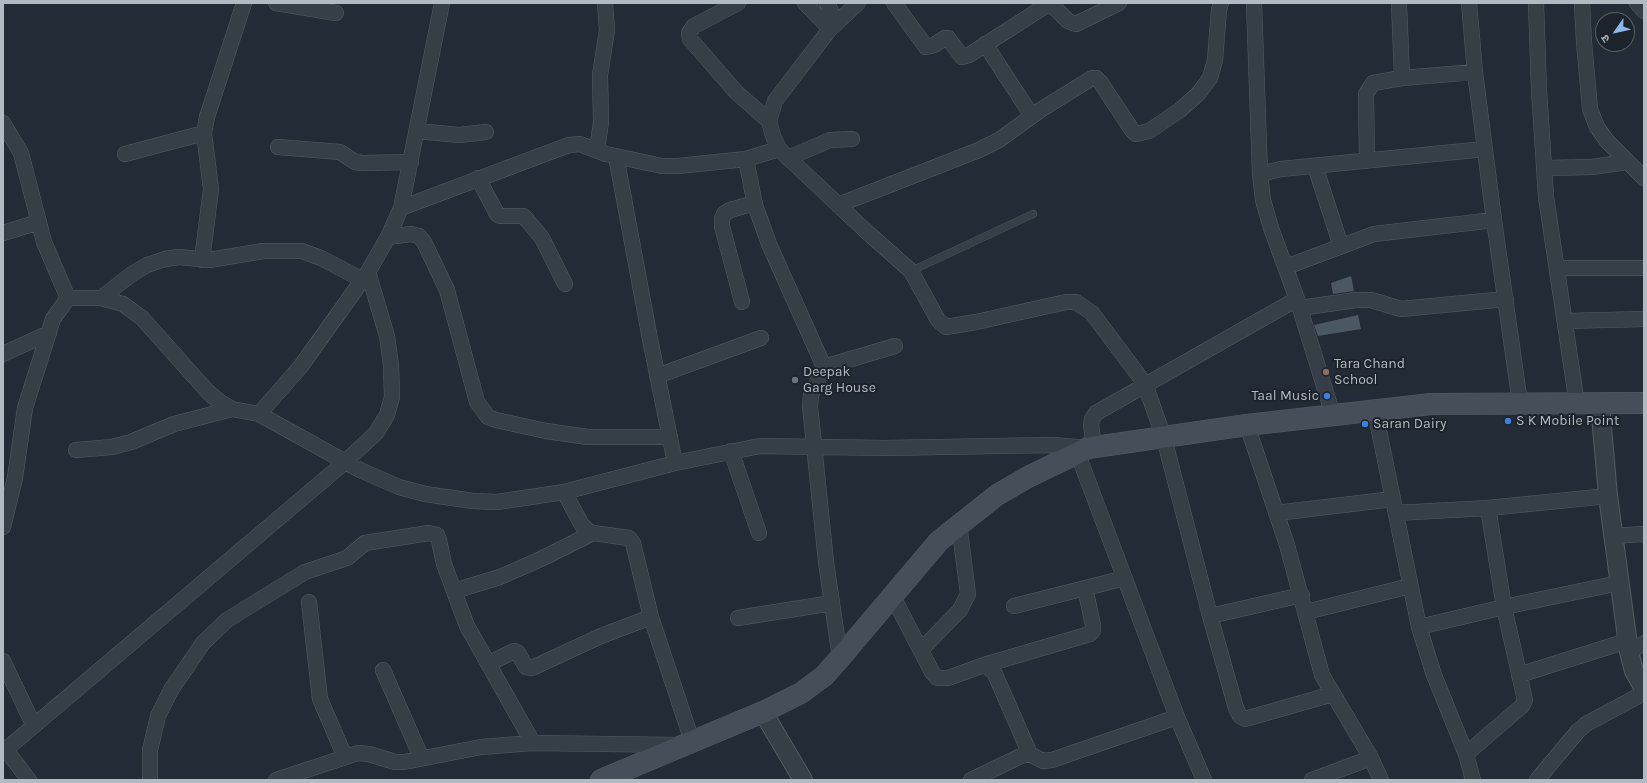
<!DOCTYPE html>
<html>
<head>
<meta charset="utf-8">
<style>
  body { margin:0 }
  #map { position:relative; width:1647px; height:783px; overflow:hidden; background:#232c36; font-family:Karla,"Noto Sans Devanagari",sans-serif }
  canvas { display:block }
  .frame { position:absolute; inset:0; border:4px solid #b1b9c3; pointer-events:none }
  .north { position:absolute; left:1595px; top:12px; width:40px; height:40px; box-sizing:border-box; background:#1c232b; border:1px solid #585f68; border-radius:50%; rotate:236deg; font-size:11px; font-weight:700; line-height:16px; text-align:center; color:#b1b9c3 }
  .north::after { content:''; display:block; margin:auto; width:14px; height:18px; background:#8db7ec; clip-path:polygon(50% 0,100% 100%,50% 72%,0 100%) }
</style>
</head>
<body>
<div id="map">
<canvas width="1647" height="783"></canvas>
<div class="frame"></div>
<div class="north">उ</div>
</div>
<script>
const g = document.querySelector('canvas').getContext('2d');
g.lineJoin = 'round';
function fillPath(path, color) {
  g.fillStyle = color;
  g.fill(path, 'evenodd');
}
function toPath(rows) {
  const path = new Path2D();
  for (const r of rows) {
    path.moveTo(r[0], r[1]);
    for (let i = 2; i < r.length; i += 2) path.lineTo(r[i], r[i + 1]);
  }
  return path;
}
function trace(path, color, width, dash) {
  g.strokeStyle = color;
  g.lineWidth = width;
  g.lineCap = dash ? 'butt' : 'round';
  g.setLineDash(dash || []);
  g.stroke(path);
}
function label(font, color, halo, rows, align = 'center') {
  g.font = font + ' Karla,sans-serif';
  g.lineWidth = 4;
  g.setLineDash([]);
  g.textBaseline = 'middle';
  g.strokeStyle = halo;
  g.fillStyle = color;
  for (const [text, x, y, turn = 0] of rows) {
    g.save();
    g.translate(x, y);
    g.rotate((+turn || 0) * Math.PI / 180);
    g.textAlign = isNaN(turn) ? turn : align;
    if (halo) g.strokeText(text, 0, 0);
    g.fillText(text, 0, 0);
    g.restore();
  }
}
fillPath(toPath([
  [1351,276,1354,291,1333,294,1331,283],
  [1358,315,1361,329,1318,336,1314,325]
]), '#4b5762');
const service = toPath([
  [911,271,1033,214]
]);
const minor = toPath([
  [276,3,336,13],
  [738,3,694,26,689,33,690,39,736,92,769,121],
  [805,3,830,29],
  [827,3,837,23],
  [858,3,830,29,775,101,769,121,773,136,779,149,867,232,911,271,938,320,946,327,976,322,1066,302,1076,302,1092,313,1145,384,1164,438,1210,616,1236,708,1240,716,1245,719,1333,694],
  [894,3,926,47,934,45,945,38,948,38,962,57,969,55,1050,3],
  [1050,3,1068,21,1076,24,1119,3],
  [1254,3,1260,174,1263,200,1271,228,1297,299,1333,415],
  [1399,3,1402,78],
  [1469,3,1475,72,1494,220,1520,403],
  [1536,3,1539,90,1546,197,1577,404],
  [1582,3,1584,42,1590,109,1597,127,1607,141,1644,178],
  [1637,3,1644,11],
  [985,44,1032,116],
  [3,123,21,153,44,242,68,298,101,298,123,304,142,318,208,392,220,402,232,409,259,414,360,470,399,487,425,494,473,501,497,502,564,492,675,463,760,446,885,448,1053,445,1087,448],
  [417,131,459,135,486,132],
  [278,147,340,152,355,162,362,163,411,162],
  [597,150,601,122,600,75,607,30,605,3],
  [125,154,204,133],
  [616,156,650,339,675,463],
  [788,158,830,140,852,139],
  [746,159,755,205,769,244,824,367,811,395,810,406,826,562,840,658],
  [1367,161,1366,94,1373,83,1402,78,1475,72],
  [1315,166,1341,246],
  [1545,168,1592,167,1627,162],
  [1260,174,1281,169,1485,149],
  [478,178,497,214,500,216,523,216,528,221,542,238,565,284],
  [838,205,979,150,999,140,1042,109,1092,78,1096,78,1101,83,1132,130,1136,134,1149,131,1180,110,1198,94,1210,78,1215,60,1219,10,1221,3],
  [401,208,569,145,580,144,606,154,662,166,678,166,746,159,779,149],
  [3,233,39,222],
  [388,237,411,234,419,236,424,242,447,290,477,402,488,417,496,420,546,431,588,437,670,437],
  [202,260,211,189,204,133,207,117,244,3],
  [1286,267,1374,234,1494,220],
  [1557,268,1644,268],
  [101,298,132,274,147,265,165,259,179,257,209,260,263,251,302,251,321,258,363,280],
  [742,302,722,226,722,219,724,214,730,210,755,203],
  [1300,308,1356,300,1371,300,1401,309,1506,299],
  [1565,321,1644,319],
  [3,354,49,333],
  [824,367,895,346],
  [657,376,761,338],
  [1375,411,1419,627,1434,675,1466,754,1473,780],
  [259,414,301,366,368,272,388,237,401,208,442,3],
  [1247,425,1287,545,1322,675,1371,758,1381,780],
  [1094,447,1091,425,1092,419,1096,413,1297,299],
  [76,450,112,447,131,442,174,424,232,409],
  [731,451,759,533],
  [1077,452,1177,717,1204,780],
  [564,492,582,525,588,531,593,533,629,538,633,543,651,617,692,741],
  [1276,513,1393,499],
  [1396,513,1488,508],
  [3,527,15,478,25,408,53,319,68,298],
  [1613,536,1644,534],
  [454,591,500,577,541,559,593,533],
  [892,595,932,672,937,678,948,678,984,665,994,672,1030,754],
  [309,602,320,699,345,757],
  [1014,606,1125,578],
  [1306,612,1410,586],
  [1210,616,1302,595],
  [738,618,832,603],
  [1419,627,1504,607,1619,583],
  [921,650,960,610,968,594,959,524],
  [1629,652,1644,643],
  [3,661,34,726],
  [490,663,514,651,518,653,526,667,532,668,601,636,651,617],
  [984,665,1090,634,1093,630,1093,625,1085,588],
  [383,670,421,757],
  [1519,675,1627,641],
  [6,750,29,780],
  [3,752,345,462,376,433,387,415,392,397,391,365,387,336,368,272],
  [1466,754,1522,706,1525,700,1504,607,1488,508,1608,496],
  [150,780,150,750,158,716,171,690,203,643,227,620,305,572,347,558,365,543,429,533,437,535,439,540,444,564,467,626,533,743],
  [276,780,358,753,369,754,395,762,404,762,481,747,533,743,679,745],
  [971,780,1021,756,1030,754,1043,761,1052,760,1177,717],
  [1312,780,1371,758],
  [1537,780,1578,731,1586,724,1644,693]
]);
const tertiary = toPath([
  [1600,404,1608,496,1629,652,1634,671,1644,689],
  [763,712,803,780]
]);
const secondary = toPath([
  [601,780,763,712,801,693,824,676,840,658,939,541,997,495,1028,477,1088,448,1247,425,1431,404,1644,403]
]);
trace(service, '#545c64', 8);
trace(minor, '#545c64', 16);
trace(tertiary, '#545c64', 20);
trace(secondary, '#545c64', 22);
trace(service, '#363e47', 7);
trace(minor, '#363e47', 15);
trace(tertiary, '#363e47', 18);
trace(secondary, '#454e59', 21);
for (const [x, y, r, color] of [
  [1326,372,4,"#8d6e63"],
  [795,380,4,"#6b7280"],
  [1327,396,4,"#3f7fe0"],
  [1508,421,4,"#3f7fe0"],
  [1365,424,4,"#3f7fe0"]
]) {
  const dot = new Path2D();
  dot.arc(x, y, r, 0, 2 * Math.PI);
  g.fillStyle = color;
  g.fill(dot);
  trace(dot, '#1c232b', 1.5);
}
label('14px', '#b1b9c3', '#1c232b', [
  ["Tara Chand",1334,364],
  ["School",1334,380],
  ["Deepak",803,372],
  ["Garg House",803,388],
  ["Taal Music",1319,396,"right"],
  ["S K Mobile Point",1516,421],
  ["Saran Dairy",1373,424]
], 'left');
</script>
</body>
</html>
